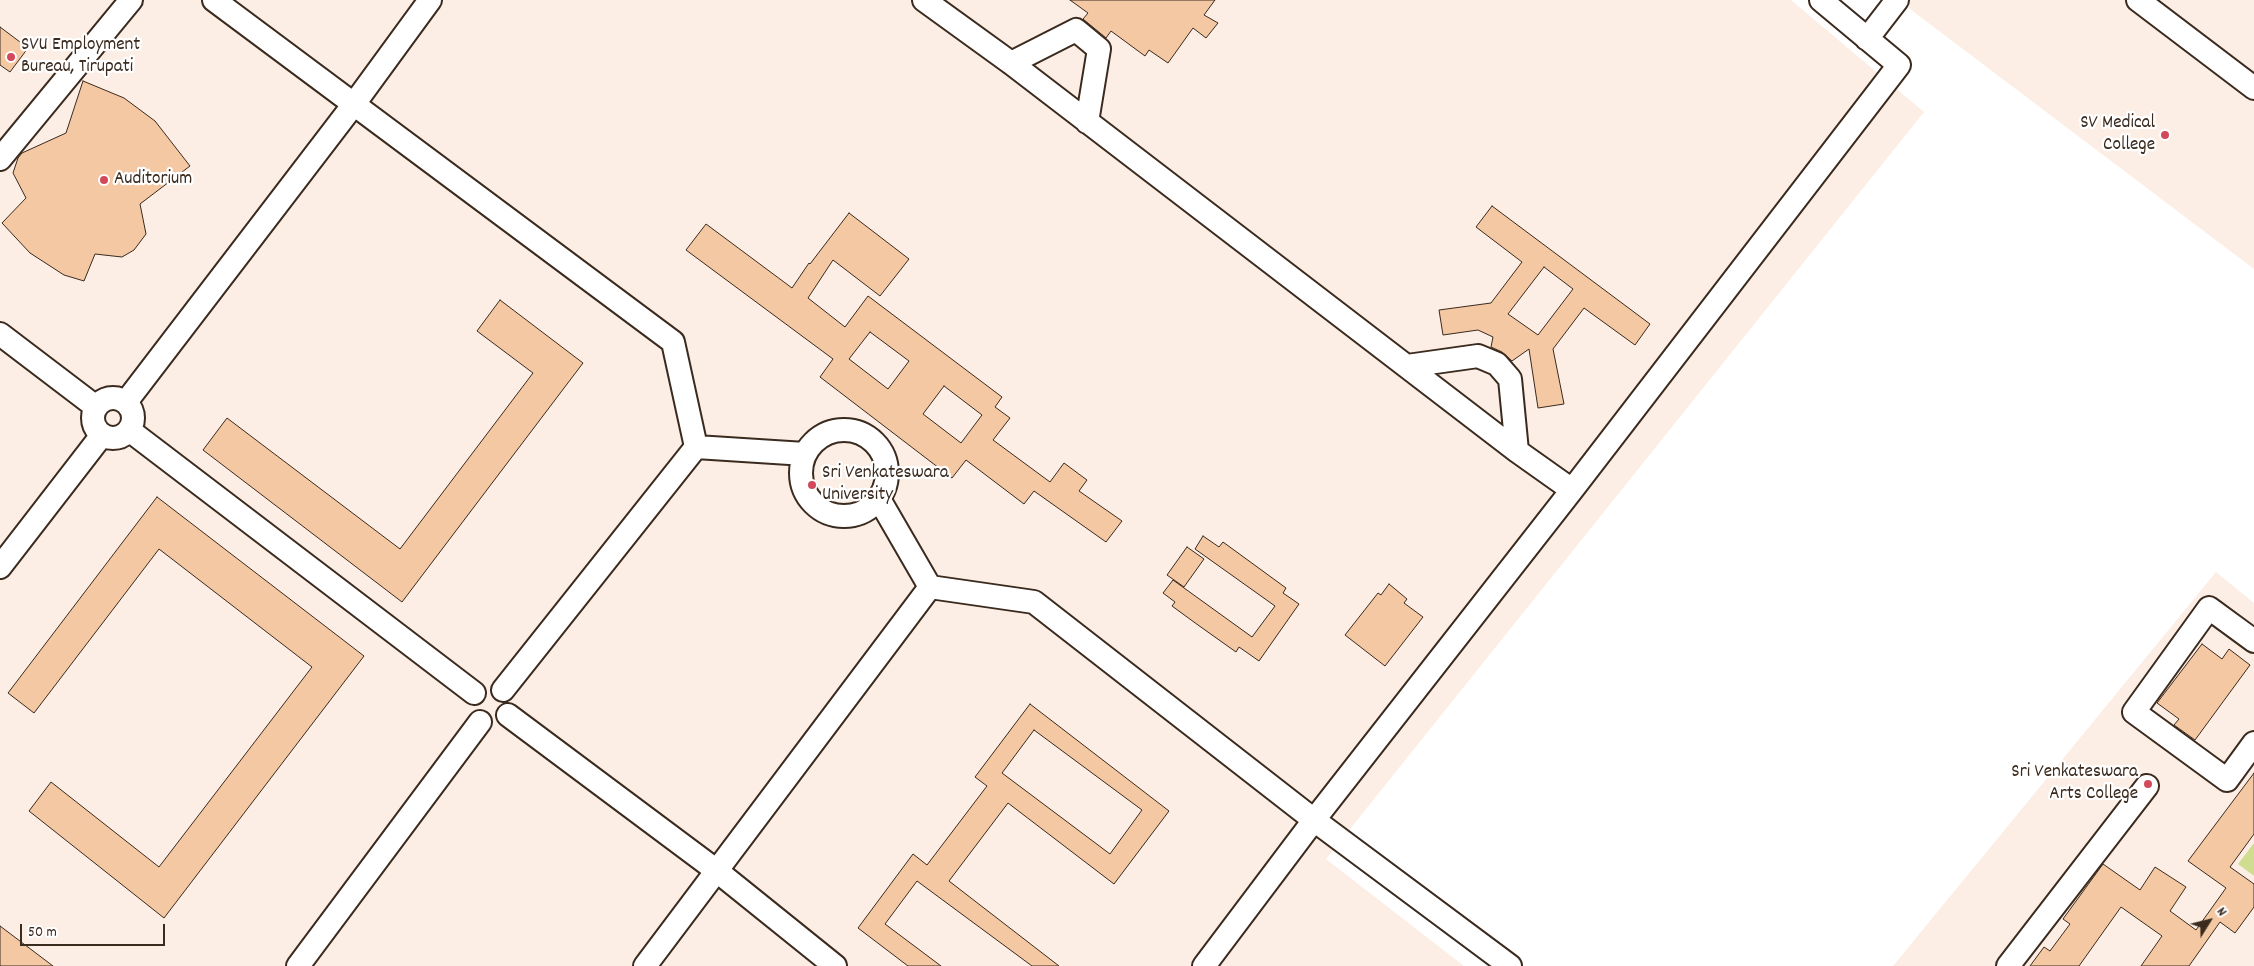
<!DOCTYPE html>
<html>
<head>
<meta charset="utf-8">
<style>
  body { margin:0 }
  #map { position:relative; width:2254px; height:966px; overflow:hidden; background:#fff; font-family:Dekko,sans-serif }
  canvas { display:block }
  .north { position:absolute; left:2184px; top:896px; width:50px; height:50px; -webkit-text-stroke:4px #fff; paint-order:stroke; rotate:54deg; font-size:14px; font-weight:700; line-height:20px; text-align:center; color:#3b2a1e }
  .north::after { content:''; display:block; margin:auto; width:18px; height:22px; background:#3b2a1e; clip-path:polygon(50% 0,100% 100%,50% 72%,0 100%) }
  .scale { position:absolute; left:20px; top:924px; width:145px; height:22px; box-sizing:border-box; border:2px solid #3b2a1e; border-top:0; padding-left:6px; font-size:15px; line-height:18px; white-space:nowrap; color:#3b2a1e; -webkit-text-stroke:4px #fff; paint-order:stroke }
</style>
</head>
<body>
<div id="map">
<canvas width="2254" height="966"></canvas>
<div class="north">N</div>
<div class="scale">50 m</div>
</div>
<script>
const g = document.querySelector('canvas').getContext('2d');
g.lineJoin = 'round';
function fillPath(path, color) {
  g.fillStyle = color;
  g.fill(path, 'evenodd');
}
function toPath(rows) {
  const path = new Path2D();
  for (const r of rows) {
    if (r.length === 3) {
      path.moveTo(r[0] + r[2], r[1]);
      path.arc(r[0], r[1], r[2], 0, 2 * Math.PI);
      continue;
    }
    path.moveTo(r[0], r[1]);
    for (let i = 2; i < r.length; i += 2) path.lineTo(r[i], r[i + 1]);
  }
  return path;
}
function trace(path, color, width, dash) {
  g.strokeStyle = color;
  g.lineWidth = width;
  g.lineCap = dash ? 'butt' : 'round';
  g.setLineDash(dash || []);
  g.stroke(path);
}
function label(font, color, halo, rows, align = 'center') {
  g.font = font + ' Dekko,sans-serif';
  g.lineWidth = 4.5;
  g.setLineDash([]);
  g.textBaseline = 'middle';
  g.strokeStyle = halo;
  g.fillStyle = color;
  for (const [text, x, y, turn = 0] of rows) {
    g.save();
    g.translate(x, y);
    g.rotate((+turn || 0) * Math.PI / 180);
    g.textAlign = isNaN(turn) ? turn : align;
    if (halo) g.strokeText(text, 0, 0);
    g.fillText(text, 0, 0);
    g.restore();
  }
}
fillPath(toPath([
  [0,0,1791,0,1924,112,1326,859,1464,966,0,966],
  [1898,0,2254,0,2254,269],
  [2216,572,2254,603,2254,966,1893,966]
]), '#fceee4');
fillPath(toPath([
  [2254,843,2254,876,2238,864]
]), '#d0dc90');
const building = toPath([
  [1070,0,1215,0,1204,15,1218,23,1206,38,1193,28,1168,63,1149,50,1145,56,1111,31,1106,38,1083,19,1088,13,1070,0],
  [0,27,28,48,10,72,0,65,0,27],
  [83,81,124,98,155,121,190,166,140,204,146,234,134,250,122,257,95,254,84,281,64,275,30,253,2,223,26,198,13,173,18,158,22,153,66,133,83,81],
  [1492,206,1650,324,1635,345,1584,308,1553,349,1564,404,1538,408,1529,349,1512,361,1502,352,1491,347,1493,337,1478,330,1443,335,1439,310,1491,303,1522,262,1476,227,1492,206],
  [1544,267,1573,289,1538,335,1508,314,1544,267],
  [849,213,909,259,880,296,833,260,808,298,845,327,868,296,1002,397,995,407,1010,418,993,440,1050,482,1064,463,1087,480,1079,491,1122,521,1106,542,1034,491,1024,504,966,460,952,478,820,377,833,359,686,250,706,224,792,288,809,263,810,264,849,213],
  [870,332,909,361,888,389,849,359,870,332],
  [944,386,982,415,961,443,923,414,944,386],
  [500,300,583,363,402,602,203,450,227,418,400,549,533,373,477,331,500,300],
  [157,497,364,656,164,918,29,811,51,782,159,867,312,667,159,549,34,713,8,693,157,497],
  [1203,536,1219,547,1223,542,1260,569,1286,588,1283,593,1299,604,1259,661,1239,647,1236,652,1198,625,1172,606,1175,602,1163,593,1173,580,1252,637,1275,606,1195,549,1203,536],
  [1187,547,1204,559,1184,587,1167,575,1187,547],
  [1389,584,1407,599,1404,603,1423,617,1385,666,1345,635,1378,593,1381,595,1389,584],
  [2202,644,2222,659,2229,649,2250,665,2195,740,2174,725,2179,719,2157,703,2202,644],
  [1030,704,1169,811,1114,884,1008,803,949,881,1059,966,1032,966,917,881,885,924,941,966,908,966,858,928,913,854,927,865,987,786,975,777,1030,704],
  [1034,730,1142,810,1110,854,1002,773,1034,730],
  [2254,773,2254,834,2230,867,2254,884,2254,907,2235,933,2220,922,2189,966,2141,966,2162,936,2121,907,2079,966,2030,966,2044,947,2050,951,2070,924,2063,919,2103,864,2140,890,2155,867,2186,887,2170,911,2196,930,2226,888,2188,861,2254,773],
  [0,926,53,966,0,966,0,926]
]);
fillPath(building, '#f5c8a4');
trace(building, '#3b2a1e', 1);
const minor = toPath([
  [214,0,673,342,696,447,503,690],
  [924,0,1011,63,1517,451,1572,490],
  [2138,0,2254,88],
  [1867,39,1897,0],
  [1011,63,1076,30,1099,49,1087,122],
  [0,159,131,0],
  [0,334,96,407],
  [1407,366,1478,356,1497,364,1510,379,1517,451],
  [113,418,20],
  [126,402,354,104,430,0],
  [844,473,43],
  [129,430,474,693],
  [696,447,805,454],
  [879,499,930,587],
  [0,567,102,435],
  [930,587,1034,602,1314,820,1510,966],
  [2254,641,2209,608,2134,712,2227,780,2254,743],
  [508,715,717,871,835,966],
  [298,966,480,722],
  [645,966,930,587],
  [1204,966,1314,820,1572,490,1899,65,1821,0],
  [2008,966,2147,786]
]);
trace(minor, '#3b2a1e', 26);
trace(minor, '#fff', 22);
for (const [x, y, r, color] of [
  [11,57,5,"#d1495b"],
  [2165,135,5,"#d1495b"],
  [104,180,5,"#d1495b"],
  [812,485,5,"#d1495b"],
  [2148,784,5,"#d1495b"]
]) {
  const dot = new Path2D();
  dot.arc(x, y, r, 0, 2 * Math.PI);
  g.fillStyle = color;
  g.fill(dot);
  trace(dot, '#fff', 2);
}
label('19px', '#3b2a1e', '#fff', [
  ["SVU Employment",21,46],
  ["Bureau, Tirupati",21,68],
  ["SV Medical",2155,124,"right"],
  ["College",2155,146,"right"],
  ["Auditorium",114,180],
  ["Sri Venkateswara",822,474],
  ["University",822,496],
  ["Sri Venkateswara",2138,773,"right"],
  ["Arts College",2138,795,"right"]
], 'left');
</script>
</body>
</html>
